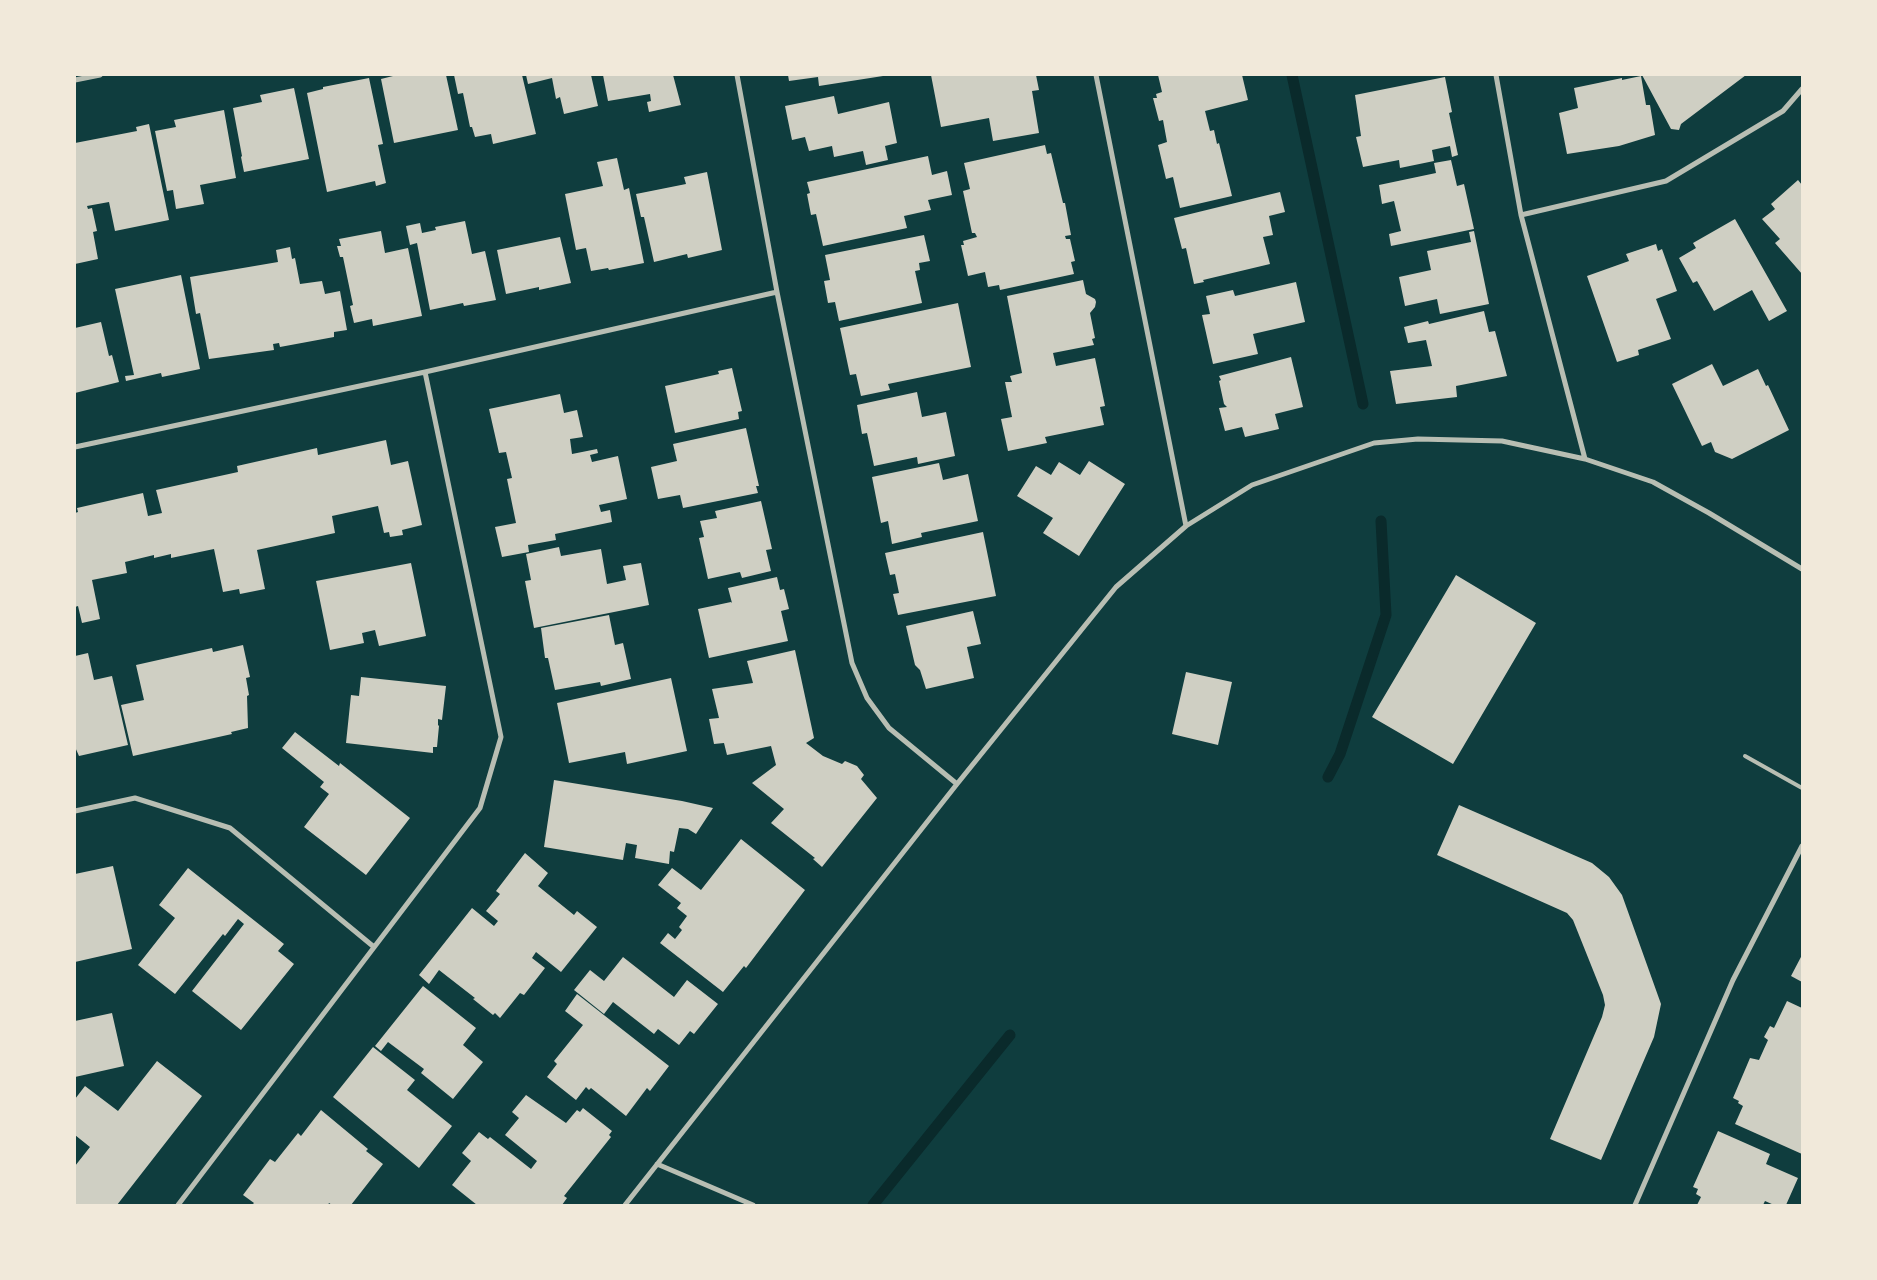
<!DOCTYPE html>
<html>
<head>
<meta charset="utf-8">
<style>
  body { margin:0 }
  #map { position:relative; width:1877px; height:1280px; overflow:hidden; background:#0f3d3e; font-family:Montserrat,sans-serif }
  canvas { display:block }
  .frame { position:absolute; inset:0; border:76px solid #f1e9da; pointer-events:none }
</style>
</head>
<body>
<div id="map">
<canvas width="1877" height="1280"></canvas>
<div class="frame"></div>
</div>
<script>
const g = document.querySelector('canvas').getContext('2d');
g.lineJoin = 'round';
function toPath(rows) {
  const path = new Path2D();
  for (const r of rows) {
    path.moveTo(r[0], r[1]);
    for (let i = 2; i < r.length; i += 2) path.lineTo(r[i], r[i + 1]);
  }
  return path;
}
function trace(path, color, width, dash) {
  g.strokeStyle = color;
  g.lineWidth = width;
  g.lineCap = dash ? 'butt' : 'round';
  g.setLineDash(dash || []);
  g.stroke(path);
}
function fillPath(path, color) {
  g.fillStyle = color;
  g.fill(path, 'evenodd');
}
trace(toPath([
  [1292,75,1363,404],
  [1328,777,1340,754,1386,615,1381,521],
  [873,1205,1010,1035]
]), '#0a2a2b', 11);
fillPath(toPath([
  [397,75,446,75,458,130,394,143,381,79],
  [454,75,522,75,536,134,493,144,491,134,475,137,472,127,470,127,463,93,458,94],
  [526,75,591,75,598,106,564,114,560,97,556,99,552,78,528,84],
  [603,75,673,75,681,105,649,112,647,102,651,101,650,94,608,101],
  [788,75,882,75,883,76,819,86,818,77,789,81],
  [931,75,1036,75,1039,90,1032,91,1039,133,993,141,989,118,941,127],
  [1158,75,1242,75,1248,100,1205,111,1210,131,1214,130,1217,144,1219,143,1232,196,1180,208,1173,177,1166,179,1158,145,1167,142,1163,120,1159,121,1153,98,1157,98,1156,94,1162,92],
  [1642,75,1746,75,1681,124,1679,130,1671,129],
  [1641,76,1646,105,1650,105,1655,135,1619,146,1567,154,1559,113,1578,108,1574,88,1622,78,1622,80],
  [1445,77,1452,112,1449,113,1458,155,1452,157,1450,146,1432,150,1434,161,1400,168,1399,160,1363,167,1356,137,1361,136,1355,95],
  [369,78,383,144,378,145,386,183,376,186,375,181,327,192,307,93,323,89,323,87],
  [294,88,309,159,244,172,241,157,242,156,233,108,262,102,260,95],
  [834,96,838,114,889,102,897,143,885,146,888,160,866,165,863,151,834,157,832,146,809,151,805,137,792,140,785,106],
  [224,110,236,178,200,185,204,204,176,209,173,190,167,191,155,131,176,127,174,120],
  [149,124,169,220,115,231,109,202,87,206,88,209,92,208,97,231,93,232,98,259,75,264,75,143,137,131,136,127],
  [1045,145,1047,154,1051,153,1063,203,1065,203,1071,235,1065,236,1066,239,1070,239,1075,261,1071,262,1074,274,1000,290,999,285,988,287,985,272,968,276,961,245,964,245,963,241,977,237,975,233,972,233,963,191,970,189,964,163],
  [928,156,932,175,947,171,952,195,928,200,931,210,904,216,907,228,823,246,816,214,811,215,807,194,810,193,807,182],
  [617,158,624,190,629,188,644,263,609,270,608,268,591,271,586,248,576,250,565,194,603,186,597,162],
  [1451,160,1457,186,1464,184,1474,229,1391,246,1389,234,1401,231,1394,201,1382,204,1379,185,1436,173,1434,163],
  [707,172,722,250,688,258,687,254,654,262,644,217,641,217,636,194,686,184,684,177],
  [1798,180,1802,185,1802,274,1775,243,1780,239,1762,219,1775,209,1771,204],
  [1280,192,1285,212,1269,216,1273,235,1263,237,1270,264,1203,280,1204,282,1194,284,1186,248,1182,249,1174,218],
  [1735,219,1787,311,1769,321,1752,290,1714,311,1697,281,1693,283,1679,258,1696,248,1693,243],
  [465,221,472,254,485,251,496,300,464,306,463,303,430,310,417,243,410,245,406,226,420,223,422,233,436,230,435,227],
  [381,231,385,253,408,248,422,316,373,326,372,319,354,323,350,306,353,305,343,257,340,257,337,246,341,246,339,239],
  [1474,231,1489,304,1440,314,1437,299,1405,306,1399,277,1431,270,1427,251,1471,242,1469,232],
  [924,235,930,261,919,263,920,270,915,271,922,303,839,321,835,302,828,303,824,281,830,280,825,255],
  [560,237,571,283,539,290,539,287,506,294,497,250],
  [1656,244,1658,251,1662,249,1677,291,1656,299,1671,339,1638,350,1639,355,1617,362,1587,276,1629,261,1626,254],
  [290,247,292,259,295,258,300,284,322,281,325,294,340,291,347,330,334,332,334,337,280,347,279,343,273,344,274,350,209,359,200,313,196,314,190,277,278,262,276,250],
  [181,275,200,369,162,377,161,373,126,381,125,376,134,375,115,289],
  [1083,280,1086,294,1095,299,1096,302,1095,307,1090,313,1095,338,1092,339,1094,345,1053,353,1056,366,1095,358,1105,406,1100,407,1104,425,1045,437,1047,443,1008,451,1001,419,1012,417,1005,382,1012,382,1010,376,1022,373,1007,296],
  [1296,282,1305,322,1253,334,1258,354,1213,364,1202,315,1210,314,1206,296,1233,290,1235,296],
  [958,303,971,367,888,384,890,390,861,396,856,374,850,375,840,328],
  [1484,311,1489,332,1495,331,1507,376,1456,386,1457,397,1396,404,1390,371,1432,366,1426,340,1408,343,1404,327,1428,321,1429,324],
  [101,322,109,356,112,355,119,382,75,393,75,328],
  [1291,357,1303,407,1275,414,1279,429,1245,437,1242,427,1225,431,1219,408,1227,407,1224,404,1219,381,1221,380,1219,376],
  [1712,364,1723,386,1758,369,1766,386,1768,385,1789,430,1732,459,1715,452,1711,442,1702,446,1672,384],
  [732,368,742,411,738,412,739,419,675,433,665,386,719,374,718,371],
  [917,392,922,417,946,412,955,456,918,464,917,457,874,466,867,433,862,434,857,405],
  [560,394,564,413,577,410,583,437,570,439,572,454,597,449,598,453,590,455,592,462,618,456,627,499,599,505,601,512,610,510,612,522,555,534,556,540,528,545,529,552,502,557,495,527,516,523,507,479,512,478,506,452,499,453,489,409],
  [746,428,759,486,756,486,758,493,683,508,680,495,658,499,651,467,677,461,673,444],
  [386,440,391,465,408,461,422,525,402,530,403,535,390,537,389,532,384,533,378,506,332,516,335,533,257,550,265,589,240,594,239,589,223,592,214,549,171,558,171,554,154,558,154,555,125,562,127,573,92,580,100,619,82,623,78,606,75,607,75,513,78,512,77,508,143,493,148,516,162,513,156,490,238,472,237,466,317,448,318,455],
  [1089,461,1125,484,1079,556,1043,533,1053,518,1017,496,1036,466,1051,475,1059,462,1080,475],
  [939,463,943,480,968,474,978,521,921,533,922,537,892,544,888,521,881,523,872,477],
  [761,501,772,549,766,550,771,571,742,578,740,572,708,579,699,538,704,537,700,521,717,518,715,511],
  [983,532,996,596,898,615,893,594,899,593,895,574,890,575,885,553],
  [559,547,561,556,601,549,607,584,626,580,623,566,641,563,649,605,534,628,525,581,531,580,526,554],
  [411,563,426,636,379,646,375,630,362,633,364,643,330,650,316,581],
  [1456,575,1536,623,1453,764,1372,717],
  [777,577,780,590,784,589,789,609,781,611,788,641,709,658,698,609,731,602,732,603,728,588],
  [973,611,981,644,967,647,974,678,926,689,920,670,915,665,906,626],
  [609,615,615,645,623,643,631,679,601,686,600,682,555,690,548,658,545,658,541,628],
  [243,645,250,677,246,678,249,695,247,696,248,728,231,732,232,734,133,756,121,705,144,700,136,665,212,648,213,652],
  [795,650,814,738,806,743,823,756,842,764,845,761,857,766,864,775,861,779,877,798,822,867,813,859,815,858,771,823,784,809,752,783,776,765,771,746,727,755,724,743,714,744,709,719,719,718,712,689,753,683,747,661],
  [88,653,94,680,112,676,128,745,79,756,75,747,75,656],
  [1186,672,1232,682,1218,745,1172,734],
  [361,677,446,686,442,720,438,719,438,725,439,726,437,747,433,747,433,753,346,743,351,695,359,696],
  [671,678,687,751,627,764,625,752,569,763,557,703],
  [295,732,339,766,340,763,410,818,366,875,304,827,329,794,320,787,324,782,282,748],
  [554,780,682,801,713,808,696,834,688,829,679,828,674,852,670,851,669,864,635,858,637,845,626,843,623,860,544,847],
  [1459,805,1592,863,1609,877,1622,895,1661,1004,1654,1037,1601,1160,1550,1139,1602,1017,1605,1005,1603,995,1573,920,1567,913,1437,855],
  [741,839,805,890,746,968,744,966,723,992,660,943,668,933,675,939,682,930,679,927,687,916,677,908,681,903,658,885,672,868,701,890],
  [525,853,548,873,538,886,574,915,577,911,597,927,561,972,536,952,532,958,545,968,524,995,520,993,500,1018,495,1013,493,1015,473,999,475,998,439,970,429,984,419,975,472,908,494,926,498,921,486,911,500,894,496,891],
  [113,866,132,949,75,962,75,874],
  [188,868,284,944,278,951,294,964,241,1030,192,991,244,924,238,919,225,936,223,934,175,994,138,965,175,918,159,905],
  [1802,955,1802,982,1791,976],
  [623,957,674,997,687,980,718,1004,694,1034,690,1031,679,1045,658,1029,654,1034,613,1002,604,1014,574,990,590,970,604,981],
  [423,986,476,1028,463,1045,483,1062,453,1099,421,1073,424,1069,388,1042,381,1051,375,1046],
  [577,994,669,1066,650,1091,647,1088,626,1116,591,1088,589,1090,586,1087,576,1100,547,1077,557,1064,554,1061,583,1025,565,1011],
  [1787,1001,1802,1008,1802,1154,1735,1124,1743,1106,1738,1103,1739,1101,1733,1098,1750,1058,1759,1060,1768,1040,1764,1037,1770,1026,1774,1028],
  [112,1013,124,1066,75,1077,75,1021],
  [373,1047,415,1080,407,1090,452,1126,419,1168,333,1097],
  [157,1061,202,1096,117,1205,75,1205,75,1166,90,1147,75,1135,75,1099,85,1086,118,1111],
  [526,1095,566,1123,577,1110,580,1112,583,1108,612,1131,609,1135,611,1137,564,1196,567,1198,562,1205,477,1205,452,1185,471,1161,462,1153,479,1132,488,1139,490,1137,531,1169,537,1161,505,1135,519,1118,512,1112],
  [321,1110,368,1149,366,1151,383,1164,351,1205,332,1205,329,1203,328,1205,252,1205,254,1203,243,1195,270,1159,275,1162,298,1133,301,1136],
  [1718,1131,1770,1154,1766,1164,1798,1178,1786,1205,1774,1205,1765,1201,1763,1205,1697,1205,1701,1197,1696,1194,1698,1189,1693,1187]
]), '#cfcfc3');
trace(toPath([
  [1745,756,1802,788]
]), '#b8beb3', 4);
trace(toPath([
  [737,75,777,292,852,663,867,698,889,728,957,784],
  [1096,75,1186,526],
  [1496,75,1521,215,1585,459],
  [75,80,100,75],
  [1521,215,1666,181,1783,111,1802,89],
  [75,447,425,372,777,292],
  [75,811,135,798,230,828,374,947],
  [657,1164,753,1205],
  [178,1205,480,808,501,737,425,372],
  [625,1205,957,784,1116,587,1186,526,1252,485,1374,443,1418,439,1502,441,1585,459,1653,482,1709,513,1802,569],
  [1635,1205,1733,980,1802,846]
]), '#b8beb3', 5);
</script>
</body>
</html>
